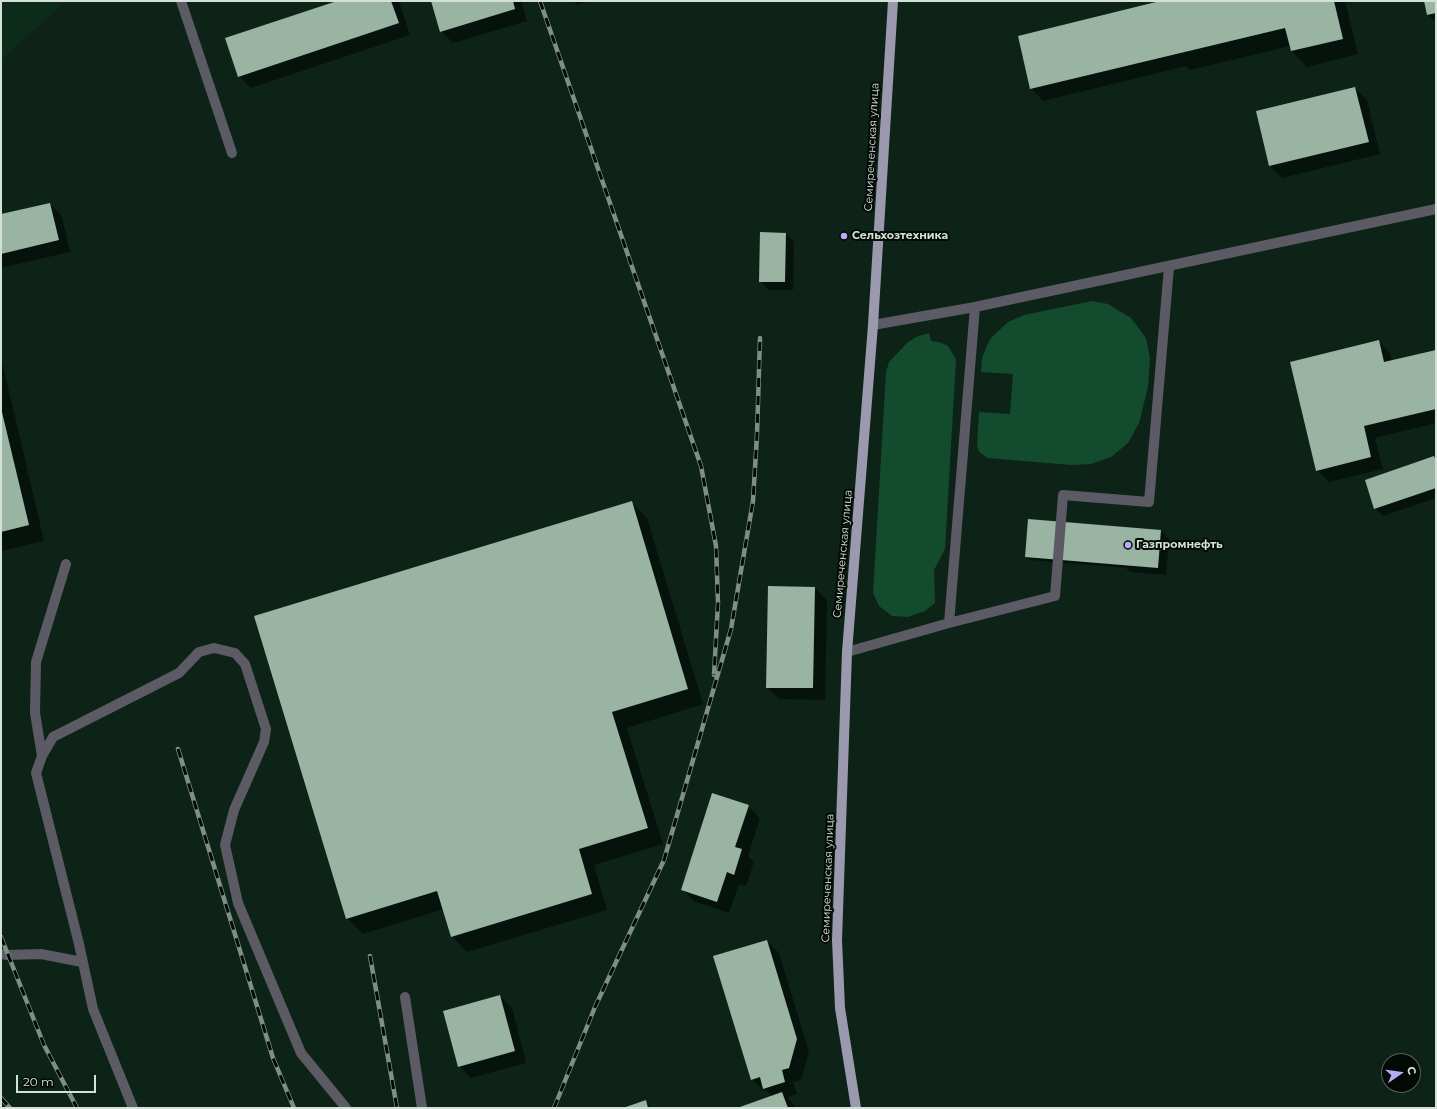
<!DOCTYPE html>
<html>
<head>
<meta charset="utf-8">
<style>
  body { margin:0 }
  #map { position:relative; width:1437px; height:1109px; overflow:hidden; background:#0d2317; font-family:Montserrat,sans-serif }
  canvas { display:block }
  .frame { position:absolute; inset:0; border:2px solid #d4e1d9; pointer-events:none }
  .north { position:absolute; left:1381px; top:1053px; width:40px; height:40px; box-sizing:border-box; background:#030a06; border:1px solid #57605a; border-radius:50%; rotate:77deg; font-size:11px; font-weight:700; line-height:16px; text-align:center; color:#d4e1d9 }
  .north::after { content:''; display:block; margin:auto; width:14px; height:18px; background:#b7abf8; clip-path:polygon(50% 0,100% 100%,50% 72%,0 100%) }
  .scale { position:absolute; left:16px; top:1075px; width:80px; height:18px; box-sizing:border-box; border:2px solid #d4e1d9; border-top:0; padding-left:5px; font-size:12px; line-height:14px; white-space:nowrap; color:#d4e1d9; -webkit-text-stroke:3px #030a06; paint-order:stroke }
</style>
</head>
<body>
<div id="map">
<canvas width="1437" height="1109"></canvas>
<div class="frame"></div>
<div class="north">С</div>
<div class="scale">20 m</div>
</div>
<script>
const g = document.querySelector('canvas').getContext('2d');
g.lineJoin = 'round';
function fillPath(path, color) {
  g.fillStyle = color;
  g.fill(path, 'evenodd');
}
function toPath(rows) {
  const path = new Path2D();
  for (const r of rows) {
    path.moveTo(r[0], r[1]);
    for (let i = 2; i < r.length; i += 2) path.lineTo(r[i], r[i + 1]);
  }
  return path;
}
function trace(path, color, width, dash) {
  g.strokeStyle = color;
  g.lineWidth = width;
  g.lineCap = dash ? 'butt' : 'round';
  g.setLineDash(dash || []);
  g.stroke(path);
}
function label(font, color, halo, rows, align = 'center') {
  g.font = font + ' Montserrat,sans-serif';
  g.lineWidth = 4;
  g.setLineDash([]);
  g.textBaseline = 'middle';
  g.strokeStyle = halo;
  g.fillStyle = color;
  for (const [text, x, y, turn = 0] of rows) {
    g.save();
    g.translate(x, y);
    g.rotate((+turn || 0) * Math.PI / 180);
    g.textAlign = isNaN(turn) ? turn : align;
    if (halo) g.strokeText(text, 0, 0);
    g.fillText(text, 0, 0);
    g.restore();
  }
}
fillPath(toPath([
  [1,1,66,1,1,60]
]), '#0d2b1b');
fillPath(toPath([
  [1092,301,1108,304,1131,318,1146,338,1150,358,1148,387,1139,423,1128,443,1111,457,1091,464,1071,465,988,458,979,452,977,445,979,412,1010,414,1013,374,981,372,982,358,990,339,1008,322,1024,315],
  [929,333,931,341,939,342,948,346,956,359,945,549,934,570,935,603,925,611,908,617,892,616,879,606,873,593,886,372,889,362,907,343,916,337]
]), '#134b2f');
fillPath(toPath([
  [340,1,399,1,410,35,251,88,239,76],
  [432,1,521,1,527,21,453,43,441,31],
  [573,1,590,1,577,5],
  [1161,1,1345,1,1358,54,1307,67,1292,51,1290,46,1190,70,1186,66,1043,101,1031,88],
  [1425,1,1436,1,1436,22,1428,15],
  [1355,88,1367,100,1380,154,1282,178,1270,166,1257,111],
  [50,204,62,216,70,252,1,268,1,215],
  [786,234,794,242,793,290,768,290,760,281],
  [1378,341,1390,353,1392,361,1436,351,1436,423,1375,438,1383,469,1329,482,1317,470],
  [1,357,44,541,1,551],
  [1434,457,1436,459,1436,498,1383,516,1375,508],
  [632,503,647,518,703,704,627,728,663,844,594,865,607,910,467,952,452,936,444,909,363,934,347,918],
  [1161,531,1169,539,1166,575,1130,572,1126,568,1030,560,1026,556],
  [815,588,827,600,825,700,779,699,767,687],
  [748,806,760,818,748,856,754,862,746,886,739,884,729,913,694,901,682,889],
  [767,941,779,953,809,1052,801,1080,793,1082,797,1094,787,1097,797,1108,739,1108,772,1096,766,1090,764,1091,752,1079],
  [500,996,512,1008,526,1063,471,1078,459,1066],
  [645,1101,652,1108,626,1108]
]), '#0007');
fillPath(toPath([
  [337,1,391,1,399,23,238,77,225,38],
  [431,1,513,1,515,9,440,32],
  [1160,1,1334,1,1343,39,1291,51,1285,28,1030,89,1018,36],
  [1424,1,1436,1,1436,13,1427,15],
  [1355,87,1369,142,1269,166,1256,111],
  [50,203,59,240,1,254,1,214],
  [760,232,786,233,785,282,759,282],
  [1379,340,1384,362,1436,350,1436,409,1364,426,1371,457,1316,471,1290,362],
  [1,408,29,525,1,532],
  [1434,456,1436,461,1436,488,1374,509,1365,480],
  [632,501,688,689,612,712,648,828,579,849,592,894,451,937,437,891,346,919,254,616],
  [1028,519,1161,530,1158,568,1025,557],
  [768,586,815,587,813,688,766,688],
  [712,793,749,805,735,847,742,849,734,875,727,872,717,902,681,890],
  [767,940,797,1039,789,1068,782,1070,785,1082,763,1089,760,1077,751,1080,713,956],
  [500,995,515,1051,458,1067,443,1011],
  [782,1092,788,1108,737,1108],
  [646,1100,648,1108,623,1108]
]), '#9ab4a3');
trace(toPath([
  [181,1,232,153],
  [873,325,975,307,1436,209],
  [949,623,975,307],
  [847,652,949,623,1055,596,1063,495,1149,502,1169,267],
  [42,756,35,713,36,662,66,564],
  [1,954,7,955,41,954,82,962],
  [405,997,422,1108],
  [133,1108,93,1009,79,944,36,773,42,756,53,737,179,673,199,652,214,648,235,653,245,664,266,729,264,742,234,810,225,845,238,903,301,1053,346,1108]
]), '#5c5b65', 10);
trace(toPath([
  [856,1108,840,1008,837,940,847,652,873,325,893,1]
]), '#9b99ae', 10);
const rail = toPath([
  [540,1,701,466,716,546,718,603,714,675],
  [178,749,273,1058,294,1108],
  [1,937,44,1045,77,1108],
  [370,956,397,1108],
  [1,1098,10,1108],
  [554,1108,595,1007,664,860,731,629,753,501,757,435,760,338]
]);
trace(rail, '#7e8f85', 4.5);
trace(rail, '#030a06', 3, [9]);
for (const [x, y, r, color] of [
  [844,236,4,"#b7abf8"],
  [1128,545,4,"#b7abf8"]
]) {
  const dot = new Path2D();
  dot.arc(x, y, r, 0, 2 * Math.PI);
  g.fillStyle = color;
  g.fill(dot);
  trace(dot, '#030a06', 1.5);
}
label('11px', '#d4e1d9', '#030a06', [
  ["Семиреченская улица",872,147,-87],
  ["Семиреченская улица",843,554,-85],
  ["Семиреченская улица",828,878,-88]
]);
label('bold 11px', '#d4e1d9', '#030a06', [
  ["Сельхозтехника",852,236],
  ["Газпромнефть",1136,545]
], 'left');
</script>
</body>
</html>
